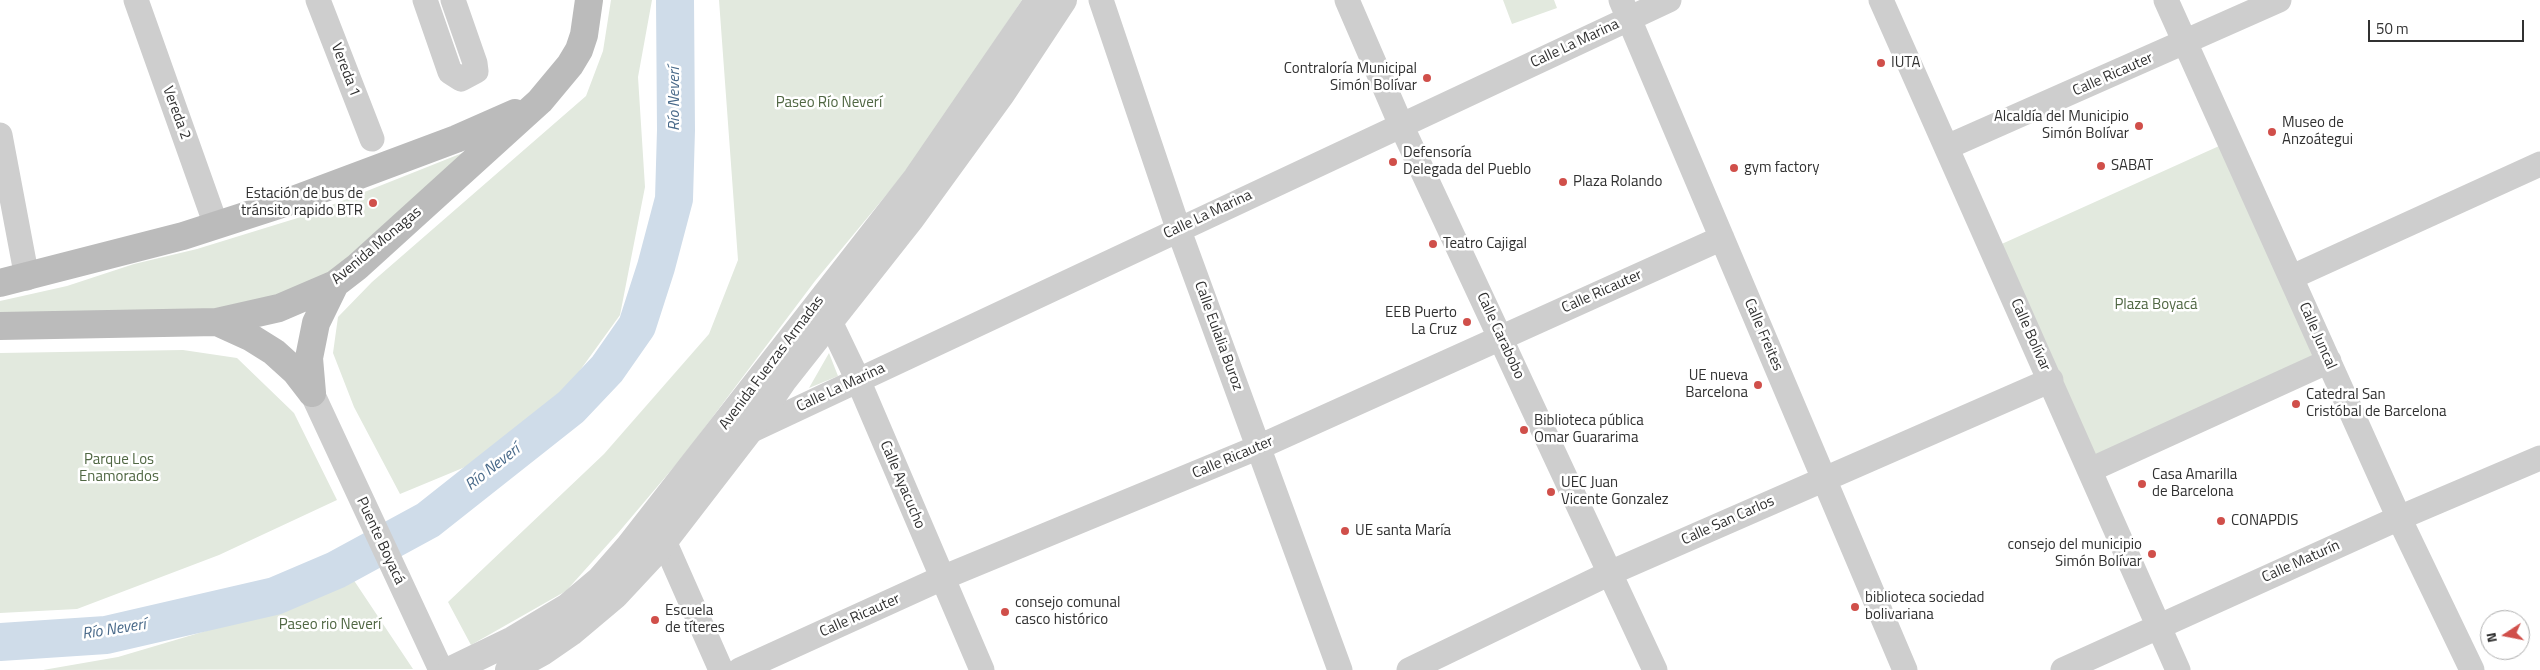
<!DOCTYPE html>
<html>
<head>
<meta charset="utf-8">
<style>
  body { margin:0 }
  #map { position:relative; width:2540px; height:670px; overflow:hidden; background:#fff; font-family:"Titillium Web",sans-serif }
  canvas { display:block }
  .north { position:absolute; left:2480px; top:610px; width:50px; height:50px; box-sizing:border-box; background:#fff; border:1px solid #adadad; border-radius:50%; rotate:259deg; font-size:14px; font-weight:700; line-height:20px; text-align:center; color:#313131 }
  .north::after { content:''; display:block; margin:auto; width:18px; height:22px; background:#d04f4a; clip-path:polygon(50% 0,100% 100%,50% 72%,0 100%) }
  .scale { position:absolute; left:2368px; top:20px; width:156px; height:22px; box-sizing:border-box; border:2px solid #313131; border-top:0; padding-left:6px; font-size:15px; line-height:18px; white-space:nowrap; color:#313131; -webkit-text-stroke:4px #fff; paint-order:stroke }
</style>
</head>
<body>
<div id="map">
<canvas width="2540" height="670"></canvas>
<div class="north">N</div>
<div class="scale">50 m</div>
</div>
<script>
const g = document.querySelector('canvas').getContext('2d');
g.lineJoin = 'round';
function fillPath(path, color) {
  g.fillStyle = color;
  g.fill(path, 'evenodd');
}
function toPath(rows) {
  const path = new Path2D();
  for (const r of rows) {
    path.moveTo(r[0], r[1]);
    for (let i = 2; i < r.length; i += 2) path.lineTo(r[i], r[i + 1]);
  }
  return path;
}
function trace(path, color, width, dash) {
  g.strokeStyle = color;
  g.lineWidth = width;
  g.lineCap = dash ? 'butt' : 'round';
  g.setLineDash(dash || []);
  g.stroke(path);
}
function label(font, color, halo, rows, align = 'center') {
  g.font = font + ' "Titillium Web",sans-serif';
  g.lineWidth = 5;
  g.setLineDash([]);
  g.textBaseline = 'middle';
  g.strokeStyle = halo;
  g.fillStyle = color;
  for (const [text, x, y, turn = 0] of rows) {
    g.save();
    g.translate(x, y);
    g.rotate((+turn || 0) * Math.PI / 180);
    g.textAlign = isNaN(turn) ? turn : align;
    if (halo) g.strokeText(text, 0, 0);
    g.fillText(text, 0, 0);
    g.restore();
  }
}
fillPath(toPath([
  [611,0,652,0,638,77,645,187,620,315,568,387,470,465,400,494,354,407,333,353,338,317,372,282,586,96,603,51],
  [719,0,1022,0,916,159,815,281,684,455,618,533,566,591,471,645,448,602,604,454,709,334,738,260],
  [1503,0,1554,0,1557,8,1512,24],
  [2228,142,2325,358,2091,463,1995,247],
  [470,150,324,278,280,297,220,311,0,317,0,301,67,286,134,264,197,249,304,216],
  [183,350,237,358,294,413,337,500,219,555,77,609,0,613,0,353],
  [829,353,838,376,809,388],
  [345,567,413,669,43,670,118,657,243,620]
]), '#e2e9de');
trace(toPath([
  [0,642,106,635,275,596,336,570,428,520,571,407,607,369,637,326,656,267,674,199,676,130,675,0]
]), '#cfdce9', 38);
trace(toPath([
  [136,0,216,225],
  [318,0,372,139],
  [425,0,450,72,461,79,476,71,475,63,453,0],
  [1101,0,1178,228,1340,670],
  [1347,0,1401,125,1655,670],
  [1621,0,1905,670],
  [1881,0,2178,670],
  [2166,0,2399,518,2472,670],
  [0,135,27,278],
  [1947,147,2279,0],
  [2292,277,2540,164],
  [822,305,858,380,982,670],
  [312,393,441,670],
  [748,432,1669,0],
  [2090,470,2329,361],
  [653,525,664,541,721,670],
  [740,670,942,578,1259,447,1722,238],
  [1409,670,1610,573,2051,380],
  [2063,670,2399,518,2540,458]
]), '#cecece', 25);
trace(toPath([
  [451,670,513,640,568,607,600,580,628,548,917,178,1039,0],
  [509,670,542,652,571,632,615,595,657,550,748,432,784,379,911,218,1001,94,1063,0]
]), '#cecece', 28);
trace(toPath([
  [0,283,183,236,285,203,456,139,515,113],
  [217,322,250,337,274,352,295,371,312,393],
  [0,326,217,322,279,308,335,284,357,267,540,101,570,65,579,50,584,35,589,0],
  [312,393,309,358,316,323,335,284]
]), '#bbb', 28);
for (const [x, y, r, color] of [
  [1881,63,5,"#d04f4a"],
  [1427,78,5,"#d04f4a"],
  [2139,126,5,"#d04f4a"],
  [2272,132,5,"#d04f4a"],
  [1393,162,5,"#d04f4a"],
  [2101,166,5,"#d04f4a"],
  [1734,168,5,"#d04f4a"],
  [1563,182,5,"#d04f4a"],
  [373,203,5,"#d04f4a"],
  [1433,244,5,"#d04f4a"],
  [1467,322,5,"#d04f4a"],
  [1758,385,5,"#d04f4a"],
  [2296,404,5,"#d04f4a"],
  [1524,430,5,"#d04f4a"],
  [2142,484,5,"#d04f4a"],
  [1551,492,5,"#d04f4a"],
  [2221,521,5,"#d04f4a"],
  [1345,531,5,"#d04f4a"],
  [2152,554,5,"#d04f4a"],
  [1855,607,5,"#d04f4a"],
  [1005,612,5,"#d04f4a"],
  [655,620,5,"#d04f4a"]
]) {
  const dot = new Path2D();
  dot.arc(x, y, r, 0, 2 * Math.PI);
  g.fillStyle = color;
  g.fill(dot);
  trace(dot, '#fff', 2);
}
label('15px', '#313131', '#fff', [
  ["Calle La Marina",1575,44,-25],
  ["Vereda 1",345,70,69],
  ["Calle Ricauter",2113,75,-24],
  ["Vereda 2",176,113,70],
  ["Calle La Marina",1208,215,-25],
  ["Avenida Monagas",377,246,-40],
  ["Calle Ricauter",1602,292,-24],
  ["Calle Freites",1763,335,67],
  ["Calle Bolívar",2030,335,66],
  ["Calle Eulalia Buroz",1218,336,70],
  ["Calle Carabobo",1500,336,65],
  ["Calle Juncal",2317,336,66],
  ["Avenida Fuerzas Armadas",772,363,-53],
  ["Calle La Marina",841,388,-25],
  ["Calle Ricauter",1233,458,-23],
  ["Calle Ayacucho",902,485,67],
  ["Calle San Carlos",1728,521,-24],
  ["Puente Boyacá",380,541,65],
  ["Calle Maturín",2301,562,-24],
  ["Calle Ricauter",860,616,-24]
]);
label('15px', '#313131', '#fff', [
  ["IUTA",1891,63],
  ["Contraloría Municipal",1417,69,"right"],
  ["Simón Bolívar",1417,86,"right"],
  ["Alcaldía del Municipio",2129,117,"right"],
  ["Simón Bolívar",2129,134,"right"],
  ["Museo de",2282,123],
  ["Anzoátegui",2282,140],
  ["Defensoría",1403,153],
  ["Delegada del Pueblo",1403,170],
  ["SABAT",2111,166],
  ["gym factory",1744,168],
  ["Plaza Rolando",1573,182],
  ["Estación de bus de",363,194,"right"],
  ["tránsito rapido BTR",363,211,"right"],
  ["Teatro Cajigal",1443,244],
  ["EEB Puerto",1457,313,"right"],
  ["La Cruz",1457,330,"right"],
  ["UE nueva",1748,376,"right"],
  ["Barcelona",1748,393,"right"],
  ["Catedral San",2306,395],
  ["Cristóbal de Barcelona",2306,412],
  ["Biblioteca pública",1534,421],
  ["Omar Guararima",1534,438],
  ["Casa Amarilla",2152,475],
  ["de Barcelona",2152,492],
  ["UEC Juan",1561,483],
  ["Vicente Gonzalez",1561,500],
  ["CONAPDIS",2231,521],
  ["UE santa María",1355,531],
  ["consejo del municipio",2142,545,"right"],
  ["Simón Bolívar",2142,562,"right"],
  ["biblioteca sociedad",1865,598],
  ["bolivariana",1865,615],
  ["consejo comunal",1015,603],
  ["casco histórico",1015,620],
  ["Escuela",665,611],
  ["de títeres",665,628]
], 'left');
label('15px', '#506743', '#fff', [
  ["Paseo Río Neverí",829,103],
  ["Plaza Boyacá",2156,305],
  ["Parque Los",119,460],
  ["Enamorados",119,477],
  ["Paseo rio Neverí",330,625]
]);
label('italic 16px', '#486989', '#fff', [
  ["Río Neverí",675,99,-90],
  ["Río Neverí",493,468,-38],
  ["Río Neverí",114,630,-9]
]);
</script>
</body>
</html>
